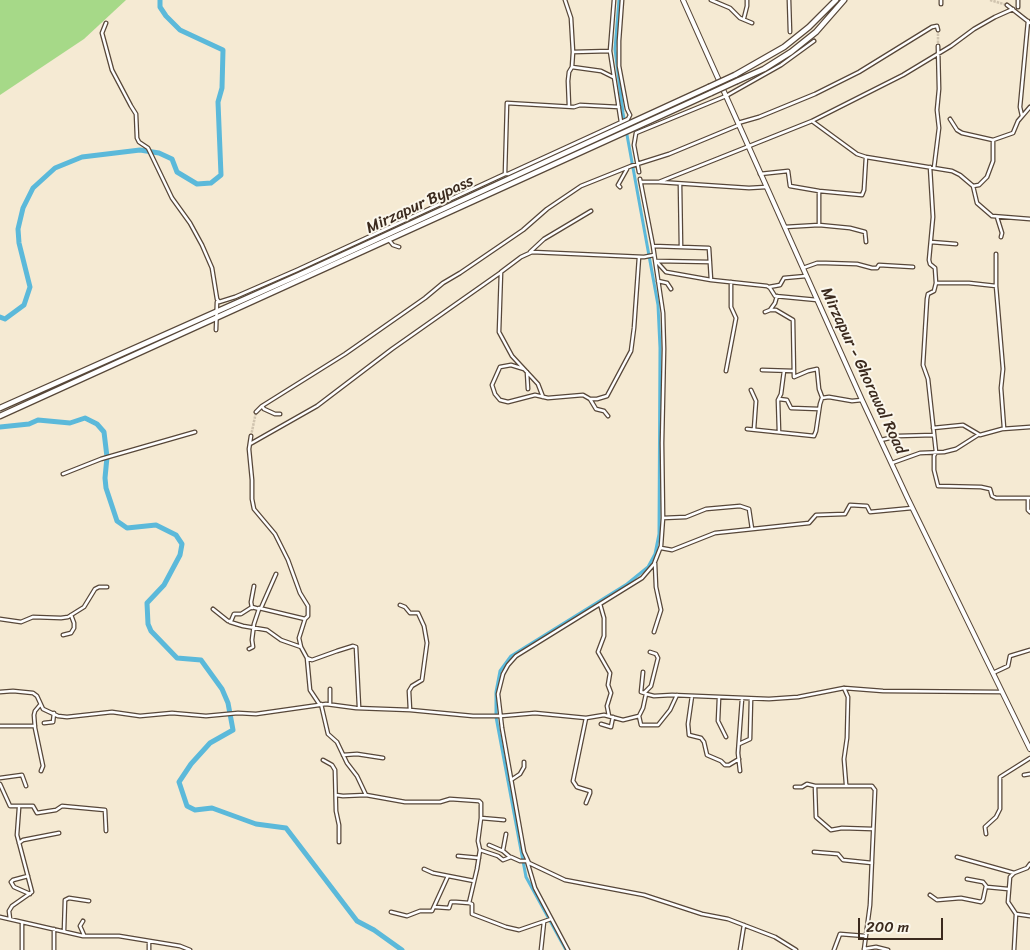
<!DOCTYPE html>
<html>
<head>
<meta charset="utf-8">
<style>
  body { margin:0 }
  #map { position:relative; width:1030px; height:950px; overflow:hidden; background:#f5ead3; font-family:Sriracha,sans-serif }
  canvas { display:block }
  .scale { position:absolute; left:858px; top:918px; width:85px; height:22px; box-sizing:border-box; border:2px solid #3b2a1e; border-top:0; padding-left:6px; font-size:15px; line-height:18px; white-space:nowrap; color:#3b2a1e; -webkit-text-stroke:4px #fbf7ec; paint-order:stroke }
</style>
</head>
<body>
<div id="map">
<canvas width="1030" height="950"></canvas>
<div class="scale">200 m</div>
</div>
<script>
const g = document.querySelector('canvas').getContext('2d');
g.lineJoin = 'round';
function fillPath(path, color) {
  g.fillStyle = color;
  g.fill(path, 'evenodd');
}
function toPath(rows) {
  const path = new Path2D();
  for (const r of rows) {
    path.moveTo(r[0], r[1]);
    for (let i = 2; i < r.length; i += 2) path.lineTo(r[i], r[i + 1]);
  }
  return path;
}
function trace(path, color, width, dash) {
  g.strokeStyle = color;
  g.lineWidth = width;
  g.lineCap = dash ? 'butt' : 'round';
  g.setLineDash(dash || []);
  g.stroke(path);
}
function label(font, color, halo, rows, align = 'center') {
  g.font = font + ' Sriracha,sans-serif';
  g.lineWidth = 4;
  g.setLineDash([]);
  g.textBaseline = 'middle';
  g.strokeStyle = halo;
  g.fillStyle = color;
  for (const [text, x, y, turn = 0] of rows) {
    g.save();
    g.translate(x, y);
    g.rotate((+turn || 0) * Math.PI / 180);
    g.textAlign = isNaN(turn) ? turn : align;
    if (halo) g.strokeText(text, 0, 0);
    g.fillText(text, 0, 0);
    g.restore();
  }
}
fillPath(toPath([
  [0,0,126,0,84,39,0,95]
]), '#a6d988');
trace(toPath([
  [566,950,526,877,496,717,496,692,500,671,511,656,627,584,648,567,655,554,659,534,660,348,658,305,623,113,615,49,619,0]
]), '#5bb9da', 3);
trace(toPath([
  [0,317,5,319,24,305,30,287,19,243,18,229,23,208,33,188,55,168,82,157,140,150,159,153,172,159,177,172,197,184,211,183,221,175,218,102,222,88,223,50,180,30,166,16,160,7,160,0],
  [0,427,29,424,38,420,70,423,85,418,97,424,104,432,107,457,105,478,106,488,117,521,127,528,156,525,176,535,182,544,180,555,164,585,147,603,148,624,151,631,177,658,201,660,222,689,228,703,233,730,210,743,191,764,179,782,187,806,195,810,212,808,256,824,286,828,357,921,374,930,402,950]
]), '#5bb9da', 5);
trace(toPath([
  [990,0,1007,5],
  [938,30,938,46],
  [251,436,256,412]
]), '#d0c4af', 2.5, [2.5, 1]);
const minor = toPath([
  [565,0,571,18,573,52,572,67,569,72,568,81,569,106],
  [614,0,610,51,621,122],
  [711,0,730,8,740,18,752,23],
  [789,0,790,32],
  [941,0,941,4],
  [1018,0,1018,7],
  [1007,5,1030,23],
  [744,18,747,6,747,0],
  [106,23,102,33,112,70,131,106,136,114,137,138,139,142,148,148,172,198,190,223,202,245,212,268,217,299,219,302,235,297,297,270,505,174],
  [573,52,610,51],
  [572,67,601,71,613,77],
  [619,107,580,105,574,107,507,103,505,174,508,174,628,119,630,115,627,109,619,66,619,41,622,0],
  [1022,116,1020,107,1028,21],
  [950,119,957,130,962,133,993,140],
  [812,121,903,75,951,46,974,29,995,17,1013,9],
  [738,123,759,117,815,94,859,72,932,27,937,26,938,30],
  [930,167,933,217,929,260,930,264,935,268,936,283,934,291,928,294,927,299,923,365,928,379,936,452,934,456,934,470,938,486,981,487,990,489,992,496,996,498,1030,498],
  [934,168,939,128,937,110,939,89,938,46],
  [639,172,634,145,636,133,726,96,781,65,814,41],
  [760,174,788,171,790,186,819,191,819,225],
  [640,179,653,246,663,313,664,349,662,443,663,518,661,546,654,564,642,578,516,656,508,665,503,674,498,694,502,728,524,852,529,863,565,880,644,895,702,914,728,919,775,937,796,950],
  [641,182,659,182,749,188,766,187],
  [659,182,812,121,857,154,866,157,952,171,960,175,973,186,979,185,987,177,993,161,993,140,1013,133,1018,121,1030,107],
  [680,184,681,247],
  [973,186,977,203,992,216,1030,219],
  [620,187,618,185,627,169],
  [819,191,862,195,864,190,866,157],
  [997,217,1002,233,1001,237],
  [785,227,819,225,850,228,865,232,866,242],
  [389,240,393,245,399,247],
  [931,242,956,244],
  [653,246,709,248,711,280],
  [530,252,544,239,591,211],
  [996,254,996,286],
  [656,261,666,272,711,280,767,286,770,288,775,296,817,300],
  [657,261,710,262],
  [803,268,817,263,826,263,857,264,872,268,877,268,879,265,913,267],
  [658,281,667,283,671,289],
  [936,283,969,283,996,286,1003,369,1001,388,1004,428],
  [769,287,780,285,784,278,806,276],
  [770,310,776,310,793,320,794,377,808,371,817,369,819,389,822,397],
  [765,312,770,310,775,303,777,296],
  [216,330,217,302],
  [524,369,511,365,500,367,492,385,495,394,500,400,508,402,535,395,548,398,583,395,590,399,597,399,607,396,631,351,634,328,639,257],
  [762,370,794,371],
  [726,371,736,318,731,307,731,282],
  [527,372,528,389],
  [751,390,756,401,754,429],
  [543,397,538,384,512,356,499,332,501,272,521,257,532,252,644,257,654,255],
  [590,399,596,409,604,411,608,416],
  [779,399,787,400,791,408,819,409],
  [262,406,264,409,275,414,280,414],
  [256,412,262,406,345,354,425,298,443,283,460,273,523,230,547,209,581,186,631,166,669,154,739,125],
  [933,428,963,425,980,435,1002,429,1030,427],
  [747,429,814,436,816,431,820,404,822,398,829,397,852,401,862,400],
  [779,432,778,400,781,394,784,371],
  [251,436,249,449,252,480,252,499,254,509,275,534,288,560,300,593,308,606,308,616,305,619,299,638,301,647,307,658,312,660,337,651,353,646,356,647,359,707],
  [881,440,898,436,934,435],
  [250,444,317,406,392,349,500,273],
  [892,463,920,453,944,452,956,449,978,435],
  [63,474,101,459,195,432],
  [1028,498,1028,510,1030,512],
  [663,518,686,517,706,509,740,506,749,509,752,529],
  [661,548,672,550,715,533,809,523,816,515,845,514,850,505,867,506,870,512,912,508],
  [600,604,604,618,604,636,598,652,610,673,608,685,611,693,607,706,609,716],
  [400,605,405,607,410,613,418,613,424,626,427,643,422,680,412,686,409,691,410,710],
  [252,608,251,602,254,586],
  [261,608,276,574],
  [213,609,228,621,231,621,234,614,241,614,252,607,259,609,259,608,305,619],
  [0,619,21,622,33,617,61,618,68,617,84,607,95,589,99,587,107,587],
  [230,622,243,626,267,630,281,640,301,647],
  [654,632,661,610,656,587,655,563],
  [63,635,71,633,74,628,74,623,71,615],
  [249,649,253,647,252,640,254,624,259,609],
  [307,658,310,690,320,705],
  [643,672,641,692,644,693],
  [993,673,1008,666,1010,656,1030,650],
  [844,688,848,697,847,738,844,759,846,784,847,786,872,786,875,790,870,905,864,950],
  [330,689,330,704],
  [0,692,13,691,33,693,37,696,43,709,58,716,67,717,112,712,140,716,172,713,206,716,238,713,256,714,326,704,356,708,410,710,473,716,501,716,535,713,586,718,604,715,623,720,639,716,643,708,646,694,654,696,672,695,769,699,798,697,844,688,883,691,1002,692],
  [644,693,651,686,658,658,656,654,650,652],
  [692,696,688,724,689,735,701,738,704,742,707,755,721,761,725,765,729,765,739,759],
  [719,698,718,721,726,737],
  [321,704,328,734,337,742,347,763,357,776,366,795,405,802,440,802,450,799,479,801,481,803,481,818,478,841,480,850],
  [40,705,35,711,34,715,35,728,43,766,41,771],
  [639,716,641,725,658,725,670,710,677,695],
  [586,718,573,781,577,787,590,791,590,793,586,803],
  [44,723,53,722,54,713],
  [601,724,611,727,613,717],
  [0,726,35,726],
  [739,744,750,739,751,699],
  [343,755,357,754,383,758],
  [323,760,332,765,335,770,336,811,339,825,339,842],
  [740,771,738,753,742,699],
  [1024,775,1030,774],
  [0,778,22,775,26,786],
  [511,780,520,774,524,767,524,762],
  [0,784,10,806,33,806,37,813,56,810,62,806,105,810,106,831],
  [847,786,815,786,816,817,831,830,842,828,873,829],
  [795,787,802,787,807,784,815,786],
  [336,795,343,796,366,795],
  [481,818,504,820],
  [986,834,985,827,996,817,1000,809,1000,777,1030,758],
  [19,843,23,840,59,833],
  [489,845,503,851,510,857],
  [503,850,506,834],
  [814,852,838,854,843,860,872,863],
  [458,856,479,858],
  [957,857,1014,873],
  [526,861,520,861,511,857,503,860,498,856,480,850,477,869,469,903,472,904,472,914,506,927,519,930,551,919],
  [527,861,535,888,568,950],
  [424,869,433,873,474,881],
  [28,876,13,880,11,882,14,887,30,894],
  [967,879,983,882,987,887,1008,889],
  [930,895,937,900,961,898,981,902,983,900,986,886],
  [435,907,449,908,451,902,456,902,469,903],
  [391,912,407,916,420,911,432,911,448,876],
  [1016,914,1030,916],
  [0,917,83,936,119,936,180,946,190,950],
  [10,919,9,911,12,906,32,892,17,835,19,808],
  [83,921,80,926,84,935],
  [64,931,65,900,69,898,89,901],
  [864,949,876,947,888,950],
  [22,950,22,922],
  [54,950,54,929],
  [149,950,149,941],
  [541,950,544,922],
  [740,950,744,925],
  [834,950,840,934,865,936],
  [1014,950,1016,914,1008,902,1010,877,1014,873,1027,868,1030,864]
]);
const primary = toPath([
  [683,0,862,400,908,499,1030,749]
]);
const trunk = toPath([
  [735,75,784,47,809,27,836,0],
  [737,81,764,69,791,52,816,32,844,0],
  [0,408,299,275,709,87],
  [0,416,711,93]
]);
trace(minor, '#574739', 5);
trace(primary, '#574739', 6);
trace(trunk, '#574739', 7);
trace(minor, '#fff', 2.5);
trace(primary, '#fff', 4);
trace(trunk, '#fff', 4.5);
const trunkBridge = toPath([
  [709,87,735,75],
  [711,93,737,81]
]);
trace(trunkBridge, '#574739', 7, []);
trace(trunkBridge, '#fff', 4.5);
label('16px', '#3b2a1e', '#fbf7ec', [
  ["Mirzapur Bypass",420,205,-25],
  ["Mirzapur - Ghorawal Road",863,371,65]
]);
</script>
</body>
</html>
